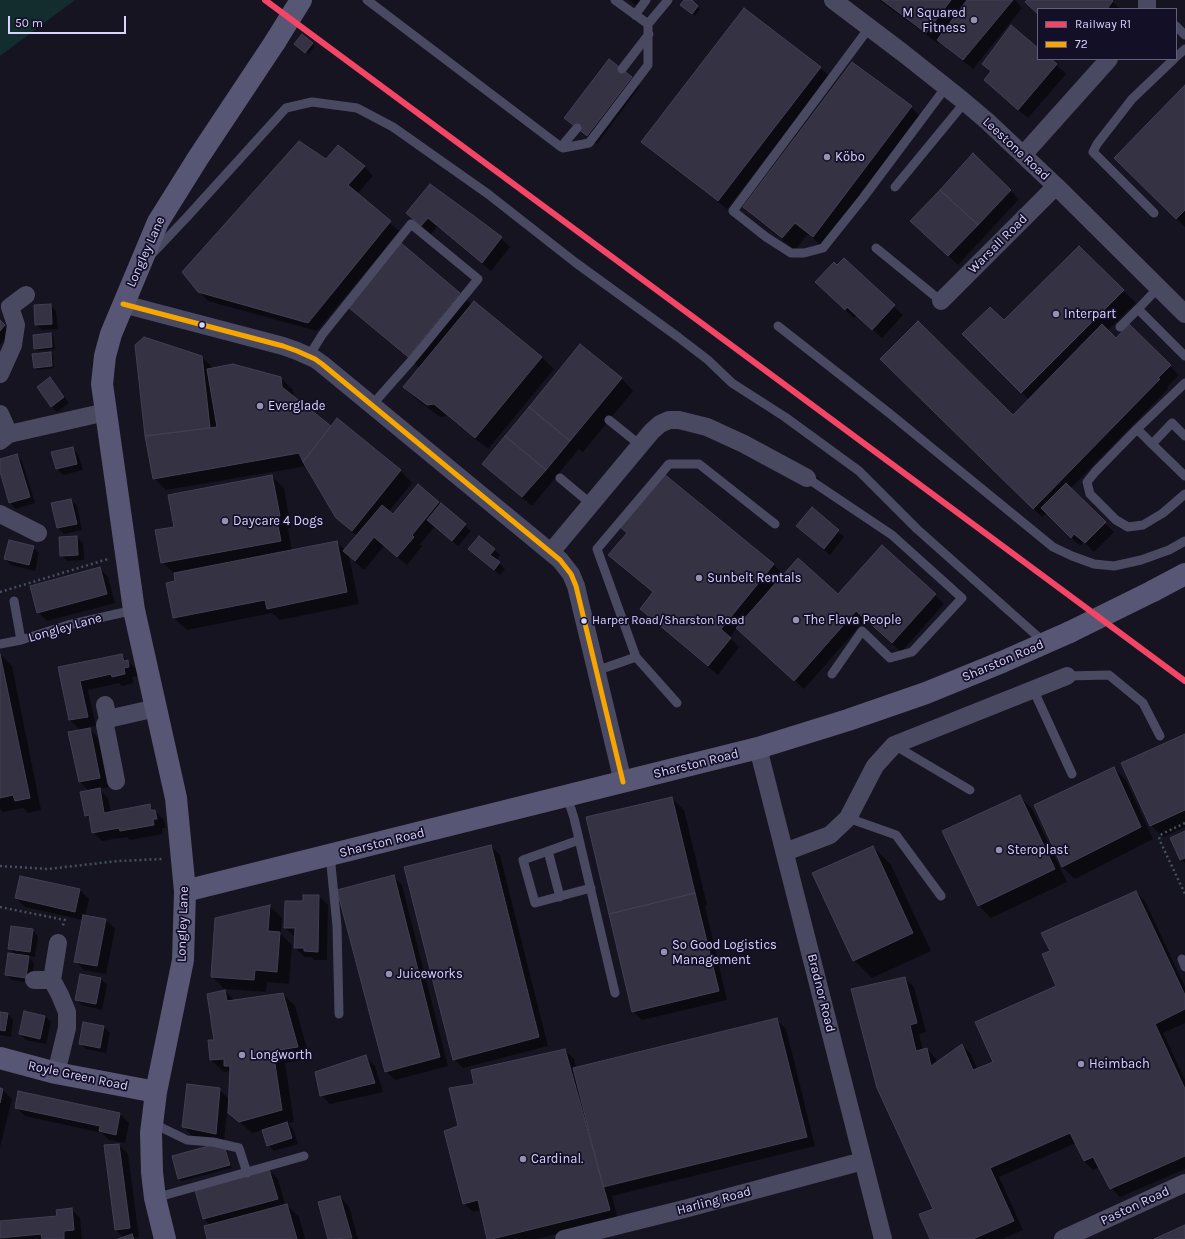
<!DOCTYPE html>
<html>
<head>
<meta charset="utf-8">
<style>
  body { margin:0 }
  #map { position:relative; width:1185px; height:1239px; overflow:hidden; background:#161421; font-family:Karla,sans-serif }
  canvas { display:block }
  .legend { position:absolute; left:1037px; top:8px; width:140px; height:52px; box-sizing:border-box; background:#130f26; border:1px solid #625e7d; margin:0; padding:5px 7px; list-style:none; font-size:12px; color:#d9d4ff }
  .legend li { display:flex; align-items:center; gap:8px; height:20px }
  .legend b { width:20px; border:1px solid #625e7d }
  .scale { position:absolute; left:8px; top:16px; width:118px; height:18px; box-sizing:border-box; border:2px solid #d9d4ff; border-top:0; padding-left:5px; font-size:12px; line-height:14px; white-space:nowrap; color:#d9d4ff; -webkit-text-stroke:3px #130f26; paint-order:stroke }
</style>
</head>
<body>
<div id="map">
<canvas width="1185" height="1239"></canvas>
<ul class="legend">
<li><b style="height:5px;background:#f34667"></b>Railway R1</li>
<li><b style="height:5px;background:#f7a600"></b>72</li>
</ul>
<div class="scale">50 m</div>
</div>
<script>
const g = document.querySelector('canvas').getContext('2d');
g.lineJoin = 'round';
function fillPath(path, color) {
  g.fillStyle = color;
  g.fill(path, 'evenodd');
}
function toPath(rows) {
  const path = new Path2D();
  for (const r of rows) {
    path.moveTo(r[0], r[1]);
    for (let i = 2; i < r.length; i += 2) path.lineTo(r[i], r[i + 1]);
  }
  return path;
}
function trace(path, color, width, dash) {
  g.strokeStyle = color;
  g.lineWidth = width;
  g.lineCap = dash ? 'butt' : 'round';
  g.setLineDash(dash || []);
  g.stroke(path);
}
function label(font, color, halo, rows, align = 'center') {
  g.font = font + ' Karla,sans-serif';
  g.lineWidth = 3.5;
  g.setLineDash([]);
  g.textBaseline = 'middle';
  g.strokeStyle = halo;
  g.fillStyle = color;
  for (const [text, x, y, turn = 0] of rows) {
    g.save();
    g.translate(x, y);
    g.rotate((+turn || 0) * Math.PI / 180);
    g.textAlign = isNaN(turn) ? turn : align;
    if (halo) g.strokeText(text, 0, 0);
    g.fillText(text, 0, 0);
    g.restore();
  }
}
fillPath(toPath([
  [0,0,75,0,0,56]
]), '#132c2d');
fillPath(toPath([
  [629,0,647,0,640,8],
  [686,0,690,0,700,9,695,16,684,8],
  [879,0,1015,0,1022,8,973,69,948,49,941,42,939,44],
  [1028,0,1111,0,1120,9,1038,9,1038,14],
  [312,43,315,46,309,54,298,47],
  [1038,49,1038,59,1050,59,1066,74,1028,118,994,89,992,72,983,64],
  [820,67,829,76,727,209,652,151,643,142],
  [631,77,640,86,597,144,574,127,565,118],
  [1185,86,1185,227,1115,158],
  [911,107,923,119,825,249,808,234,795,250,756,219,744,207],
  [338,147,365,167,373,176,357,194,399,231,317,331,208,301,199,291],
  [973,154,1019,199,958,265,911,221],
  [408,213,474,217,501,238,510,247,491,271,437,226,431,234],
  [401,245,460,293,472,305,542,357,554,369,488,449,447,416,440,417,416,399,404,387,420,368,362,319,350,307],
  [1079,247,1136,303,1107,331,1116,339,1129,326,1179,375,1167,387,1168,389,1070,489,1114,532,1094,552,1084,542,1080,546,1047,513,1042,517,882,359,1013,416,1029,400,964,334,1004,322],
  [844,260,903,315,882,338,857,315,854,318,825,291,837,267],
  [51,305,56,311,58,329,42,330,36,324],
  [0,322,10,331,0,345],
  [51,334,53,336,55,349,38,351,35,349],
  [50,353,53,355,54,368,38,370,35,368],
  [202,357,214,369,281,378,293,390,294,397,331,427,400,470,412,483,389,511,393,515,418,485,471,531,458,546,435,526,420,544,422,546,407,565,384,546,364,570,349,556,359,604,280,620,272,613,187,630,174,618,176,582,175,574,162,562,272,476,284,488,291,528,288,528,292,551,336,542,345,550,357,536,337,518,307,466,166,490,154,478],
  [621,378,633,391,583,452,579,449,532,506,492,472,483,464],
  [50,379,56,385,69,403,57,412,51,406],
  [73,448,78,454,83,470,63,475,57,469,52,453],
  [16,455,22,461,35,503,16,509,10,503,0,469,0,460],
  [71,500,77,506,82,530,64,534,58,528,52,504],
  [812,509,844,537,830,555,803,532],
  [621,527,773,564,782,573,767,592,768,594,838,595,935,595,944,604,901,652,865,620,804,689,737,628,730,638,739,647,718,675,650,618,641,609,653,593,618,564,609,555,627,534],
  [77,537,83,543,84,560,67,561,61,555],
  [33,547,39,553,35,571,11,565,5,559],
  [494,549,500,555,496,560,505,569,500,575,476,555],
  [99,568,108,577,115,603,47,621,38,612],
  [0,654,12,666,41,810,28,813,23,808,3,812,0,809],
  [122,655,137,670,138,676,132,677,134,683,122,686,119,683,88,690,96,726,88,727,98,738,109,787,99,789,108,798,111,812,150,805,164,820,166,828,162,828,163,834,130,840,127,837,102,841,93,832,91,820,86,815,89,791,80,782,70,733,81,731,70,720,59,668],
  [1185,735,1185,827,1163,837,1151,825],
  [1114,768,1126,780,1153,839,1075,879,1062,867],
  [1020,797,1032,809,1067,882,991,918,979,906,944,832],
  [672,798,684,810,707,905,705,906,727,1000,642,1020,633,1011],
  [1185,832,1185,863,1181,860,1171,839],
  [491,846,500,855,548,1046,463,1068,454,1059],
  [873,847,891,865,931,951,872,978,854,960],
  [393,876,402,885,448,1066,395,1080,386,1071],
  [80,890,89,899,85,916,106,920,115,929,106,974,84,970,75,961,83,920,25,907,16,898],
  [1136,892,1145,901,1185,987,1185,1023,1163,1033,1185,1080,1185,1169,1120,1197,1111,1188,1100,1167,1093,1170,1084,1161,1076,1143,999,1177,1023,1230,1002,1239,931,1239,935,1209,878,1088,905,978,914,987,926,1032,919,1034,923,1050,927,1049,936,1059,937,1063,962,1045,971,1054,977,1069,994,1063,1057,986,1051,952],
  [319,896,328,905,327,960,314,960,311,957,305,957,295,948,295,937,285,928,304,902],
  [270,906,282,918,281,934,292,945,289,984,267,982,266,992,224,989,212,976,216,919],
  [32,930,38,936,35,957,28,956,34,963,32,983,12,980,6,975,16,955,9,948],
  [81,975,101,979,107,985,102,1010,82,1005,76,999],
  [225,991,235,1001,283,994,295,1006,310,1059,285,1063,294,1122,288,1123,293,1129,298,1144,274,1151,268,1145,263,1130,252,1133,227,1111,224,1142,192,1136,183,1126,219,1089,229,1099,231,1071,224,1072,211,1060],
  [0,1013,8,1014,13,1020,11,1037,0,1035],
  [45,1016,51,1022,46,1044,26,1040,20,1034],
  [777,1020,786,1029,815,1146,612,1196,618,1219,537,1239,488,1239,481,1210,473,1212,464,1203,459,1127,476,1085,565,1050,574,1059,576,1068],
  [104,1027,110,1033,106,1053,86,1049,80,1043],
  [366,1057,375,1066,383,1092,330,1104,321,1095],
  [0,1089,3,1090,12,1099,0,1147],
  [19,1093,120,1114,129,1123,125,1143,109,1140,102,1133,25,1116,16,1107],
  [119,1145,128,1154,139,1237,134,1238,136,1239,120,1239,124,1238,116,1230],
  [225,1146,232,1168,182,1181,179,1179],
  [269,1170,278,1179,285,1205,287,1205,299,1217,305,1239,208,1239,211,1226,204,1219,196,1191],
  [340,1197,349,1206,358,1239,329,1239,319,1202],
  [71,1209,80,1218,82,1239,0,1239,0,1222,58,1217]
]), '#0007');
const building = toPath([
  [684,0,692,0,698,6,692,14,680,5,684,0],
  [882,0,951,0,926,33,882,0],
  [967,0,1013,0,963,60,937,40,967,0],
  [1027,0,1112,0,1113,1,1107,9,1038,9,1038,14,1025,2,1027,0],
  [744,8,821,67,718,201,641,142,744,8],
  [1011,25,1038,48,1038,59,1051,59,1057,64,1018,110,984,80,991,71,982,64,1011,25],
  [302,34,313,43,305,53,294,44,302,34],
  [609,59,632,77,587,136,564,118,609,59],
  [852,62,912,106,813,237,795,223,782,238,743,207,852,62],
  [1185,85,1185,210,1176,219,1114,158,1185,85],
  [299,141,326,159,338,145,365,166,348,185,391,221,308,323,198,292,182,272,299,141],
  [973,153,1011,190,978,225,940,190,973,153],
  [430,184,474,216,502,237,482,263,428,218,421,226,406,213,430,184],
  [940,190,978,225,948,256,910,221,940,190],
  [401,243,460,293,408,357,348,307,401,243],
  [1079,246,1124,290,1021,393,962,334,990,307,1004,320,1079,246],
  [844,258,895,305,872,330,847,307,845,310,815,282,834,262,837,265,844,258],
  [474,301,542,357,475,438,434,404,427,405,403,387,474,301],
  [51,304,52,324,35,325,34,305,51,304],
  [0,320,5,325,0,331,0,320],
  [918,321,1013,415,1102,324,1116,338,1129,324,1171,365,1158,378,1160,379,1033,509,880,359,918,321],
  [51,333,52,347,34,349,33,335,51,333],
  [144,337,202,356,210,428,145,436,135,345,144,337],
  [580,344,622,378,570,441,529,407,580,344],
  [51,352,52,366,34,368,32,354,51,352],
  [233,364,281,377,282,387,331,426,303,462,299,453,153,479,145,436,217,427,207,369,233,364],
  [50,377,64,397,51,407,37,387,50,377],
  [529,407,570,441,546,470,505,436,529,407],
  [337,418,401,470,352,531,336,518,303,462,337,418],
  [505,436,546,470,522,497,482,464,505,436],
  [73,447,77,464,56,469,51,452,73,447],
  [17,454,30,497,9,503,0,472,0,459,17,454],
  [664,474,774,564,721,629,731,638,708,666,640,609,653,592,608,555,627,533,620,527,664,474],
  [272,475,280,516,276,516,281,541,161,563,155,530,174,527,168,495,272,475],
  [1066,483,1106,522,1085,543,1074,534,1071,538,1041,508,1066,483],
  [418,484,439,502,412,535,414,537,397,557,374,537,355,561,343,551,382,505,393,514,418,484],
  [71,499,77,524,57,528,51,503,71,499],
  [441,503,466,524,452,541,427,520,441,503],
  [812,507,839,530,824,549,796,526,812,507],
  [77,536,78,555,60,556,59,537,77,536],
  [479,536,495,549,490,555,500,562,494,570,468,549,479,536],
  [9,540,34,546,29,565,4,559,9,540],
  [337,541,347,592,267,609,265,600,173,618,166,583,175,581,174,573,337,541],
  [882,545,936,594,892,643,856,611,794,681,736,628,798,558,838,594,882,545],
  [100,567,107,594,37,613,30,586,100,567],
  [0,654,30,798,15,801,13,795,0,798,0,654],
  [122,654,124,661,128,660,129,667,124,668,125,674,112,677,111,674,80,681,88,717,69,720,58,667,122,654],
  [90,728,100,778,79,782,68,732,90,728],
  [1185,734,1185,810,1150,826,1121,763,1185,734],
  [1114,767,1141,827,1062,867,1034,805,1114,767],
  [100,788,104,813,150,804,151,810,155,810,157,819,153,819,154,825,120,831,119,828,92,833,89,815,85,816,80,792,100,788],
  [1020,795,1055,869,978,906,942,831,1020,795],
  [672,797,695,893,609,914,586,817,672,797],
  [1185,831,1185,858,1180,860,1170,838,1185,831],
  [491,845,539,1037,453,1060,404,867,491,845],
  [873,846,913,933,853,961,812,873,873,846],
  [394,875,440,1057,385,1072,337,890,394,875],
  [20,876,80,889,75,912,15,898,20,876],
  [1136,891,1185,995,1185,1009,1155,1024,1185,1089,1185,1156,1110,1189,1093,1157,1084,1161,1070,1133,990,1168,1014,1221,973,1239,930,1239,919,1214,933,1209,877,1088,851,989,905,977,917,1023,910,1025,916,1051,927,1048,931,1066,962,1044,973,1070,993,1062,975,1022,1056,986,1042,954,1050,951,1041,933,1136,891],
  [695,893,719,991,632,1012,609,914,695,893],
  [303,895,319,895,318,952,304,951,304,948,294,948,295,928,284,928,285,901,303,901,303,895],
  [270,905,268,931,280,932,277,972,255,970,254,980,211,977,215,918,270,905],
  [83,915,106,919,97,966,74,962,83,915],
  [11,926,33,929,30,952,8,949,11,926],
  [8,953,29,956,26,978,5,975,8,953],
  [80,974,101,978,96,1004,75,1000,80,974],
  [225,990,227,1001,283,993,298,1047,273,1051,282,1110,239,1122,228,1113,230,1066,224,1066,224,1059,210,1060,208,1040,214,1040,207,994,225,990],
  [24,1011,45,1016,40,1039,19,1034,24,1011],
  [0,1012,8,1013,5,1031,0,1030,0,1012],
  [777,1018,807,1137,603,1187,573,1068,777,1018],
  [83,1022,104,1026,100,1048,79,1044,83,1022],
  [565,1049,610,1210,492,1239,487,1239,478,1200,463,1204,444,1131,458,1126,449,1088,474,1084,471,1070,565,1049],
  [366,1055,375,1083,320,1096,315,1072,366,1055],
  [187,1084,220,1088,216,1134,182,1127,187,1084],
  [0,1088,3,1089,0,1103,0,1088],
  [18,1091,120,1113,116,1135,99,1131,100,1126,15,1108,18,1091],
  [287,1122,292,1138,267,1146,262,1130,287,1122],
  [223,1142,230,1165,178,1179,172,1156,223,1142],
  [119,1144,130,1228,115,1230,104,1145,119,1144],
  [269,1169,278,1199,203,1219,195,1190,269,1169],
  [340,1196,352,1238,328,1239,318,1202,340,1196],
  [287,1204,297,1239,207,1239,204,1226,287,1204],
  [72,1208,74,1230,64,1231,64,1239,42,1239,41,1234,0,1238,0,1221,57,1216,56,1210,72,1208],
  [1185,1225,1185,1239,1154,1239,1185,1225],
  [132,1234,134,1239,118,1239,132,1234]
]);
fillPath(building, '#343243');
trace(building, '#433f54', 1);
trace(toPath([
  [0,592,108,559],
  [1185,823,1162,834,1159,837,1160,841,1185,894],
  [0,866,48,869,118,861,163,859],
  [0,907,65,920,62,928]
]), '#44505f', 2.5, [2, 3]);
trace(toPath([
  [367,0,561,147,563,148,589,143,648,65,648,24,668,0],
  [615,0,648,24],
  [635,15,646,0],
  [1176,26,1185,35],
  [869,28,733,211,766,237,791,253,804,253,823,248,863,198,946,87],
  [1176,57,1185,49],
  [622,69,649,34],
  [561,147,577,128],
  [895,187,965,102],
  [1154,213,1093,152,1097,144,1132,99,1174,59],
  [876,248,941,301],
  [153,253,187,217,286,108,312,102,357,108,393,127,488,194,576,263,678,337,708,360,732,383,785,417,859,471,917,529,1045,643],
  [1158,288,1138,309,1185,356],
  [778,326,889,413,1053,547,1072,556,1094,564,1114,566,1141,560,1169,550,1185,541],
  [1120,327,1138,309],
  [309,356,322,335,411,224,478,279,411,361,372,405],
  [1185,383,1137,429,1095,472,1087,482,1090,494,1116,520,1128,527,1143,525,1163,513,1185,494],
  [609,420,640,445],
  [1137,429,1152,444,1172,423,1185,436],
  [1152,444,1185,476],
  [560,478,591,504],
  [807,478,892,535,962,598,912,652,890,658,862,631,832,674],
  [14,601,21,640,68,625,134,610],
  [0,644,21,640],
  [636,657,597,549,669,464,699,464,775,524],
  [596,671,636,657,677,703],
  [1067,676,1109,675,1143,703,1160,736],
  [1033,689,1072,774],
  [894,745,970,790],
  [567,796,574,818,615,993],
  [848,818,896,835,941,896],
  [579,840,523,860,535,903,591,888],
  [548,851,560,897],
  [330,855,337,926,339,1014],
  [1182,959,1185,967],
  [152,1123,187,1140,213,1142,239,1148,247,1173],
  [155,1198,304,1156]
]), '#4a4962', 9);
trace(toPath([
  [833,0,903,53,961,99,987,121,1056,186,1185,314],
  [1147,0,1147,9],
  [1023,155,1109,59],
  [941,301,1056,186],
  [123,304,283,346,297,351,315,359,322,364,560,560,571,574,576,586,623,782],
  [0,374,13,345,16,325,10,307,26,295],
  [0,414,9,434],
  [0,441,9,434,106,412],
  [0,514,38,533],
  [551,552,652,431,660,424,669,420,679,420,707,427,744,444,807,478],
  [105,705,108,719,156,708],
  [108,719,105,725,116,781],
  [758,748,883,1239],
  [785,852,830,835,848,818,875,766,894,745,1067,676],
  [34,980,52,980],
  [56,1073,67,1028,67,1012,60,995,52,980,58,943],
  [564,1239,688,1208,863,1161],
  [1063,1239,1185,1183]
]), '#4a4962', 18);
trace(toPath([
  [1153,591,1185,574],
  [185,891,758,748,848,720,926,693,1002,662,1070,632],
  [0,1058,56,1073,156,1092],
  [165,1239,155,1198,152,1172,151,1133,156,1092,183,960,185,891,176,798,134,610,102,384,105,356,111,334,158,222,198,158,275,42]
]), '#575674', 22);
const rail = toPath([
  [265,0,1185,681]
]);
trace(rail, '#43596b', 4.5);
trace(rail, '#130f26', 3, [9]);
trace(toPath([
  [275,42,301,0],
  [1070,632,1153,591]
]), '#575674', 22);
trace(toPath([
  [123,304,283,346,297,351,315,359,322,364,560,560,571,574,576,586,623,782]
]), '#f7a600', 5);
trace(toPath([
  [265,0,1185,681]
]), '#f34667', 6);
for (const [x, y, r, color] of [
  [974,20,4,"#9591b1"],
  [827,157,4,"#9591b1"],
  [1056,314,4,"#9591b1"],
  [202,325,3.5,"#d9d4ff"],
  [260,406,4,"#9591b1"],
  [225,521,4,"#9591b1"],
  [699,578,4,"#9591b1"],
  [796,620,4,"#9591b1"],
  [584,621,3.5,"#d9d4ff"],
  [999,850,4,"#9591b1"],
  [664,952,4,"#9591b1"],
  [389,974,4,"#9591b1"],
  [242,1055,4,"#9591b1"],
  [1081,1064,4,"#9591b1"],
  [523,1159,4,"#9591b1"]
]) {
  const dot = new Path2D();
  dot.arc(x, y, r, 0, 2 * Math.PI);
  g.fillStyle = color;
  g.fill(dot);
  trace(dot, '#130f26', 1.5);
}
label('12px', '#d9d4ff', '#130f26', [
  ["Harper Road/Sharston Road",592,621]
], 'left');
label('13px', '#d9d4ff', '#130f26', [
  ["M Squared",966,13,"right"],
  ["Fitness",966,28,"right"],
  ["Köbo",835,157],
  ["Interpart",1064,314],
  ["Everglade",268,406],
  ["Daycare 4 Dogs",233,521],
  ["Sunbelt Rentals",707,578],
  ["The Flava People",804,620],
  ["Steroplast",1007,850],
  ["So Good Logistics",672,945],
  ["Management",672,960],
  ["Juiceworks",397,974],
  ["Longworth",250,1055],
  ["Heimbach",1089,1064],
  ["Cardinal.",531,1159]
], 'left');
label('13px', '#d9d4ff', '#130f26', [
  ["Leestone Road",1016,149,43],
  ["Warsall Road",998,244,-45],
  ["Longley Lane",146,252,-66],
  ["Longley Lane",65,628,-16],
  ["Sharston Road",1003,661,-23],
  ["Sharston Road",696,764,-14],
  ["Sharston Road",382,843,-14],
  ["Longley Lane",183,924,-88],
  ["Bradnor Road",821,993,76],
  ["Royle Green Road",78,1076,12],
  ["Harling Road",714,1201,-15],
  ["Paston Road",1135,1206,-25]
]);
</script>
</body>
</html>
